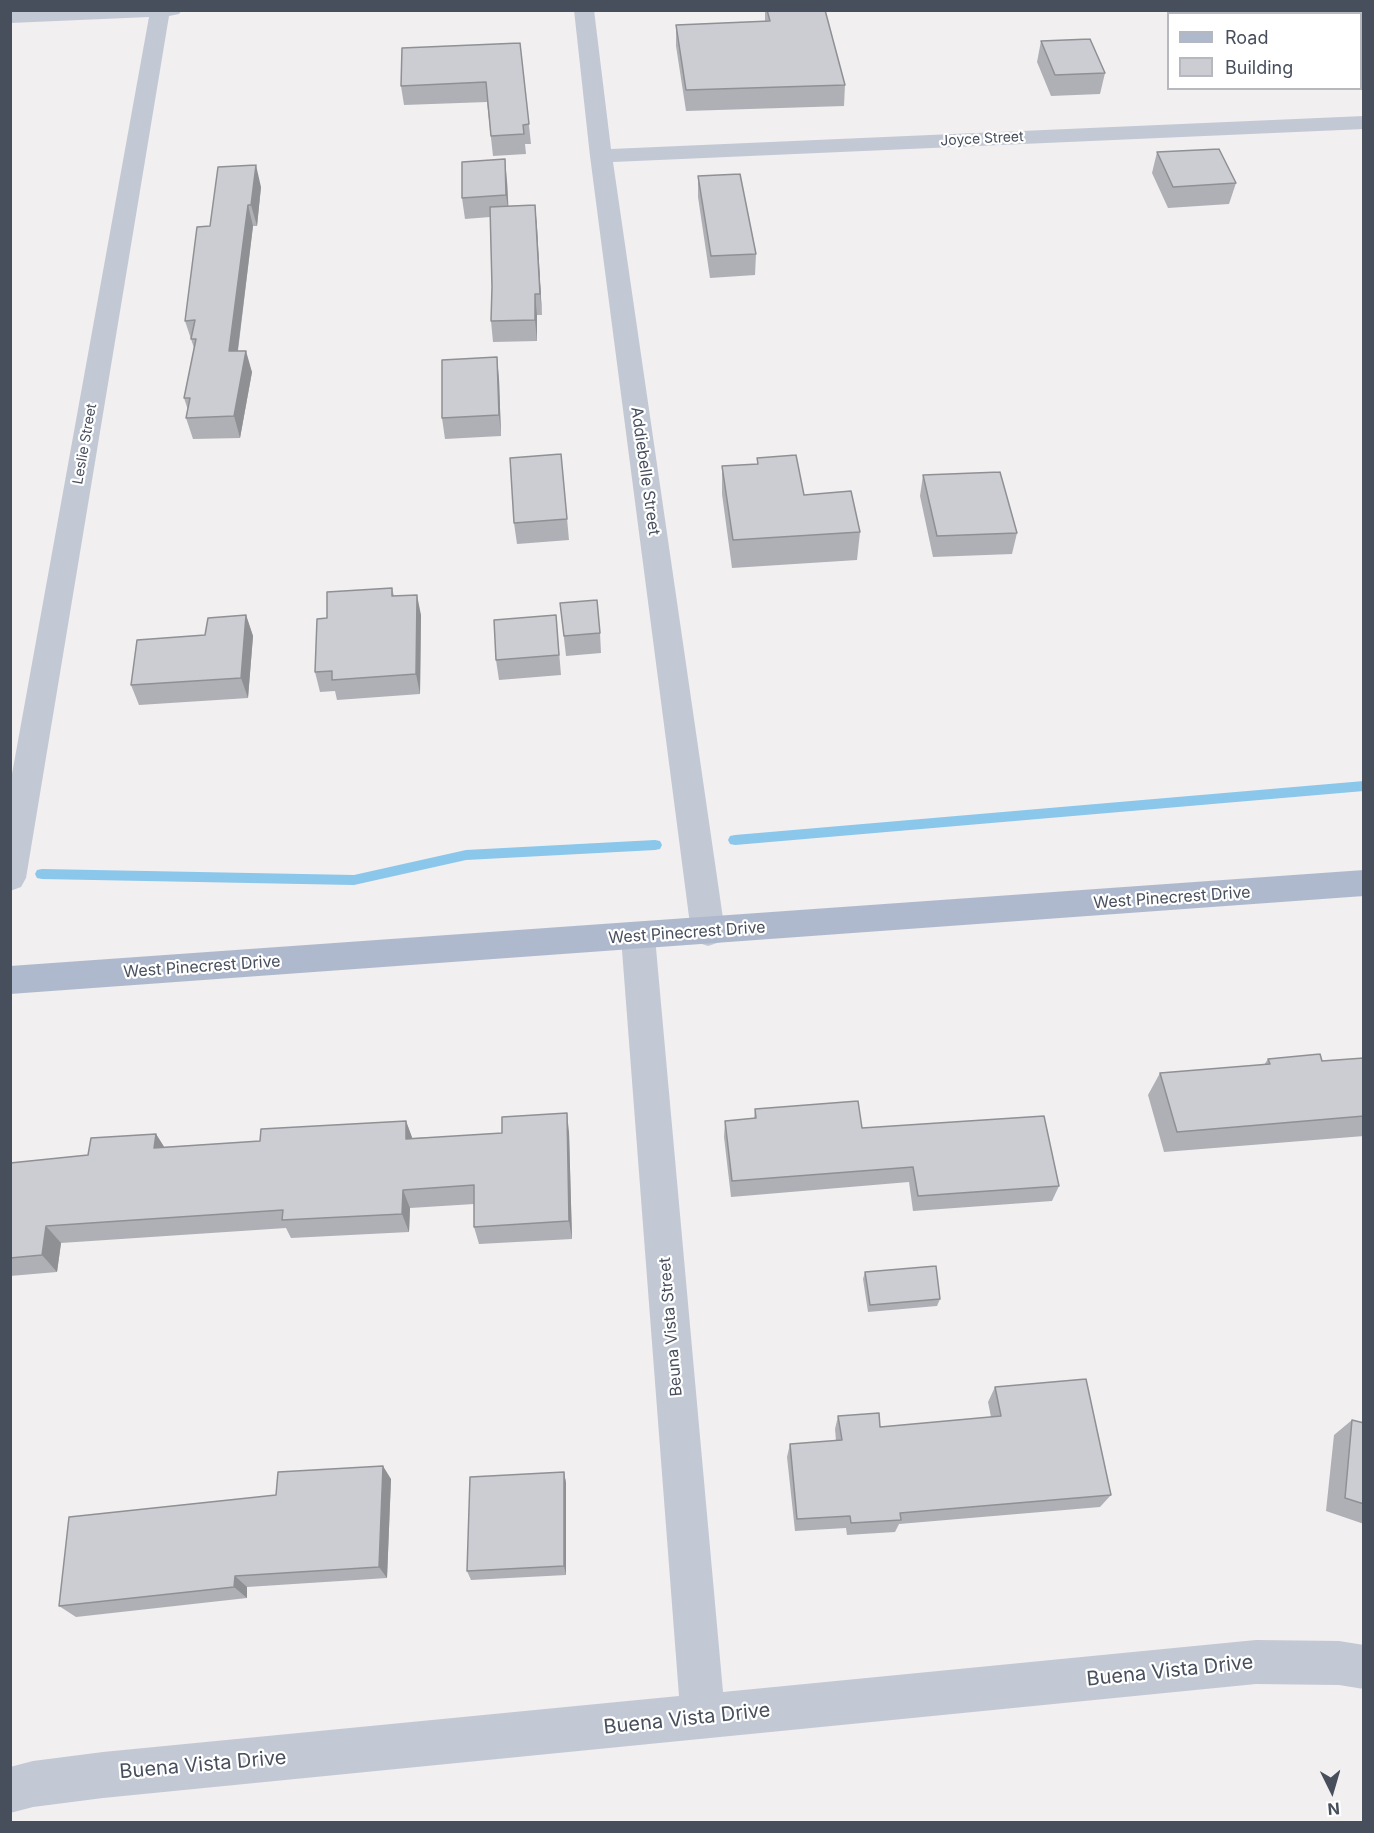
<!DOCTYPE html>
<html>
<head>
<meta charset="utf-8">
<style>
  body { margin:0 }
  #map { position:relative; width:1374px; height:1833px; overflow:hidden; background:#f1efef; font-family:Inter,sans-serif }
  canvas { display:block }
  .frame { position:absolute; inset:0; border:12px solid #474e5c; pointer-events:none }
  .legend { position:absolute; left:1167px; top:12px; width:195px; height:78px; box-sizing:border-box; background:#fff; border:2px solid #b5b8be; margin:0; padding:8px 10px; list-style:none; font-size:18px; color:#474e5c }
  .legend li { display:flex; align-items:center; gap:12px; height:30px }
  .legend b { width:30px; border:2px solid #b5b8be }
  .north { position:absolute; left:1302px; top:1761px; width:60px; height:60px; -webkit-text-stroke:4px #fff; paint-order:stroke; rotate:175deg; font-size:16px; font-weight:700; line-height:24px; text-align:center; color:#474e5c }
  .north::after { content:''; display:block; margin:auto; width:21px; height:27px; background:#474e5c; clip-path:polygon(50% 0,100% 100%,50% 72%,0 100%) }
</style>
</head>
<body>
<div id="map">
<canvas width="1374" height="1833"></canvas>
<div class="frame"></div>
<ul class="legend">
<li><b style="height:8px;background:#afb9cd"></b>Road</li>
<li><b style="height:16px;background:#cccdd3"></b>Building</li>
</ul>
<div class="north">N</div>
</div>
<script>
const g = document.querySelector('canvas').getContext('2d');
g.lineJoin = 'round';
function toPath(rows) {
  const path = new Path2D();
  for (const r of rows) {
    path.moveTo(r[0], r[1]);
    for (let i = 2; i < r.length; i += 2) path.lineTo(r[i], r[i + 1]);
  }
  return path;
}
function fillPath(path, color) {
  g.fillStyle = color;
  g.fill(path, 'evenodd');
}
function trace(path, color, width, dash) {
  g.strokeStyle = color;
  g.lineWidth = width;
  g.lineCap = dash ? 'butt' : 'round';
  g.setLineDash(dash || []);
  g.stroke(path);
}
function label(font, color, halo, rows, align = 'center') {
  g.font = font + ' Inter,sans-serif';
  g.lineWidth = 4.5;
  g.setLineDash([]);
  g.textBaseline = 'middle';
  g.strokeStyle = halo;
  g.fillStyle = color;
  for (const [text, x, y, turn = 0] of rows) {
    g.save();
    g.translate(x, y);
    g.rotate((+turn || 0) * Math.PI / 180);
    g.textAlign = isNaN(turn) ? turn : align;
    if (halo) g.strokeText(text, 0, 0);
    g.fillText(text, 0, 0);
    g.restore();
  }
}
fillPath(toPath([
  [1364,781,1364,791,735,845,730,844,728,840,730,836,735,835,1364,781],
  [655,840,660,841,662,845,660,849,655,850,466,860,354,885,42,879,37,878,35,874,37,870,42,869,354,875,466,850,655,840]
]), '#8bc6eb');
fillPath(toPath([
  [182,10,179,14,169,16,26,878,21,887,10,891,10,785,149,17,10,23,10,11,182,10],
  [574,10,594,10,611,149,1364,116,1364,129,613,162,725,932,720,942,708,946,696,942,691,932,590,156,574,10],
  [638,923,650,927,655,937,723,1692,1256,1640,1339,1641,1364,1645,1364,1689,1339,1685,1256,1684,103,1798,33,1807,10,1813,10,1767,33,1761,103,1752,679,1696,621,937,626,927,638,923]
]), '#c2c8d4');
fillPath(toPath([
  [1364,870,1364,896,10,994,10,966,1364,870]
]), '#afb9cd');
fillPath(toPath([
  [765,10,825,10,845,85,844,106,686,111,676,46,676,25,765,21],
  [1041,41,1105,73,1100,94,1051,96,1037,62],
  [520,43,531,144,525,144,526,154,493,156,487,102,404,105,401,86],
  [1157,152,1236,183,1229,204,1168,208,1152,173],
  [698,176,756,254,755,275,710,278,698,197],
  [507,181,508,206,535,205,542,315,537,315,537,341,493,342,491,321,492,287,490,217,465,219,462,198],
  [261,187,257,226,253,226,238,351,252,372,240,438,193,439,186,418,188,410,184,398,194,348,185,321,210,226],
  [499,379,501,436,445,439,442,418],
  [561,454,569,540,517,544,514,523],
  [757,458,804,495,860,532,857,560,732,568,722,494,722,466,757,464],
  [923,475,1017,533,1012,554,933,557,920,496],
  [392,588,394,596,421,615,420,694,337,700,335,691,320,692,315,672,327,618],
  [560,603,600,633,601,653,566,656],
  [246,615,253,636,248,698,139,705,131,685],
  [556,615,561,675,499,680,496,660],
  [1364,1058,1364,1136,1164,1152,1148,1095,1160,1073,1264,1065,1268,1059,1322,1061],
  [755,1109,862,1128,1059,1186,1052,1201,913,1211,909,1182,731,1197,724,1137,725,1121,754,1119],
  [406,1121,412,1138,569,1132,572,1239,479,1244,474,1227,474,1204,410,1208,409,1232,291,1238,286,1228,61,1243,57,1272,10,1276,10,1163,88,1155,156,1134,164,1147,260,1141],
  [865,1272,940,1299,937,1306,868,1312,863,1279],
  [995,1387,1111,1495,1100,1507,899,1524,895,1532,847,1535,846,1528,795,1531,787,1457,790,1444,836,1441,835,1429,838,1416,880,1427,991,1417,988,1402],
  [1352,1420,1364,1423,1364,1524,1326,1511,1334,1435],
  [564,1472,566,1483,566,1575,471,1580,467,1571],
  [391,1479,387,1578,247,1587,247,1598,76,1617,59,1606,276,1495]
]), '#afb0b5');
fillPath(toPath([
  [505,159,507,181,509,216,506,195],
  [256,165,261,187,257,226,251,205],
  [248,205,253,226,235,372,229,351],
  [535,205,537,226,542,315,540,294],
  [535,294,537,315,537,341,535,320],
  [246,351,252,372,240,438,234,416],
  [497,357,499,379,501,436,499,415],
  [417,595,421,615,420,694,416,674],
  [246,615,253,636,248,698,241,678],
  [567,1113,569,1132,572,1239,569,1221],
  [406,1121,413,1140,406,1139],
  [156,1134,168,1153,154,1148],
  [403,1190,410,1208,409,1232,402,1214],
  [46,1226,61,1243,57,1272,42,1255],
  [383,1466,391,1479,387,1578,379,1567],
  [564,1472,566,1483,566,1575,564,1566],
  [235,1576,247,1587,247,1598,234,1587]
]), '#8f9094');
const building = toPath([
  [767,10,825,10,845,85,686,90,676,25,770,21,767,10],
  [1090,39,1105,73,1055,75,1041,41,1090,39],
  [520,43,529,124,523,125,524,134,491,136,486,82,401,86,402,48,520,43],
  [1219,149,1236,183,1173,187,1157,152,1219,149],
  [505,159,506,195,462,198,462,162,505,159],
  [256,165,251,205,248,205,229,351,246,351,234,416,186,418,190,398,184,398,196,339,191,339,195,320,185,321,197,227,210,226,218,167,256,165],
  [740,174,756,254,711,256,698,176,740,174],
  [535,205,540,294,535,294,535,320,491,321,492,287,490,207,535,205],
  [497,357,499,415,442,418,442,360,497,357],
  [561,454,567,519,514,523,510,458,561,454],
  [796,455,804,495,851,491,860,532,733,540,722,466,758,464,757,458,796,455],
  [1000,472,1017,533,937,536,923,475,1000,472],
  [392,588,392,596,417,595,416,674,332,680,332,671,315,672,317,619,327,618,327,592,392,588],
  [597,600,600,633,564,636,560,603,597,600],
  [246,615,241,678,131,685,137,640,205,635,208,618,246,615],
  [556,615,559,655,496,660,494,620,556,615],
  [1320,1054,1322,1061,1364,1058,1364,1116,1177,1132,1160,1073,1270,1064,1268,1059,1320,1054],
  [858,1101,862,1128,1044,1116,1059,1186,918,1196,913,1167,732,1181,725,1121,756,1118,755,1109,858,1101],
  [567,1113,569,1221,474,1227,474,1185,403,1190,402,1214,282,1220,283,1210,46,1226,42,1255,10,1258,10,1163,88,1155,91,1138,156,1134,154,1148,260,1141,261,1129,406,1121,406,1139,502,1133,502,1117,567,1113],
  [936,1266,940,1299,870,1305,865,1272,936,1266],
  [1086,1379,1111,1495,900,1513,901,1520,851,1523,850,1516,797,1519,790,1444,842,1440,838,1416,879,1413,880,1427,1001,1416,995,1387,1086,1379],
  [1352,1420,1364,1423,1364,1504,1345,1498,1352,1420],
  [383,1466,379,1567,235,1576,234,1587,59,1606,69,1517,276,1495,278,1472,383,1466],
  [564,1472,564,1566,467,1571,470,1477,564,1472]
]);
fillPath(building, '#cccdd3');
trace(building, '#8f9094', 1.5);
label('14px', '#474e5c', '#fff', [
  ["Joyce Street",982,139,-3],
  ["Leslie Street",85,444,-80]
]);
label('16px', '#474e5c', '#fff', [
  ["Addiebelle Street",645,471,82],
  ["West Pinecrest Drive",1172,898,-4],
  ["West Pinecrest Drive",687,933,-4],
  ["West Pinecrest Drive",202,967,-4],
  ["Beuna Vista Street",671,1327,-95]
]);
label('20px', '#474e5c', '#fff', [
  ["Buena Vista Drive",1170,1671,-6],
  ["Buena Vista Drive",687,1719,-6],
  ["Buena Vista Drive",203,1765,-5]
]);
</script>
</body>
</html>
